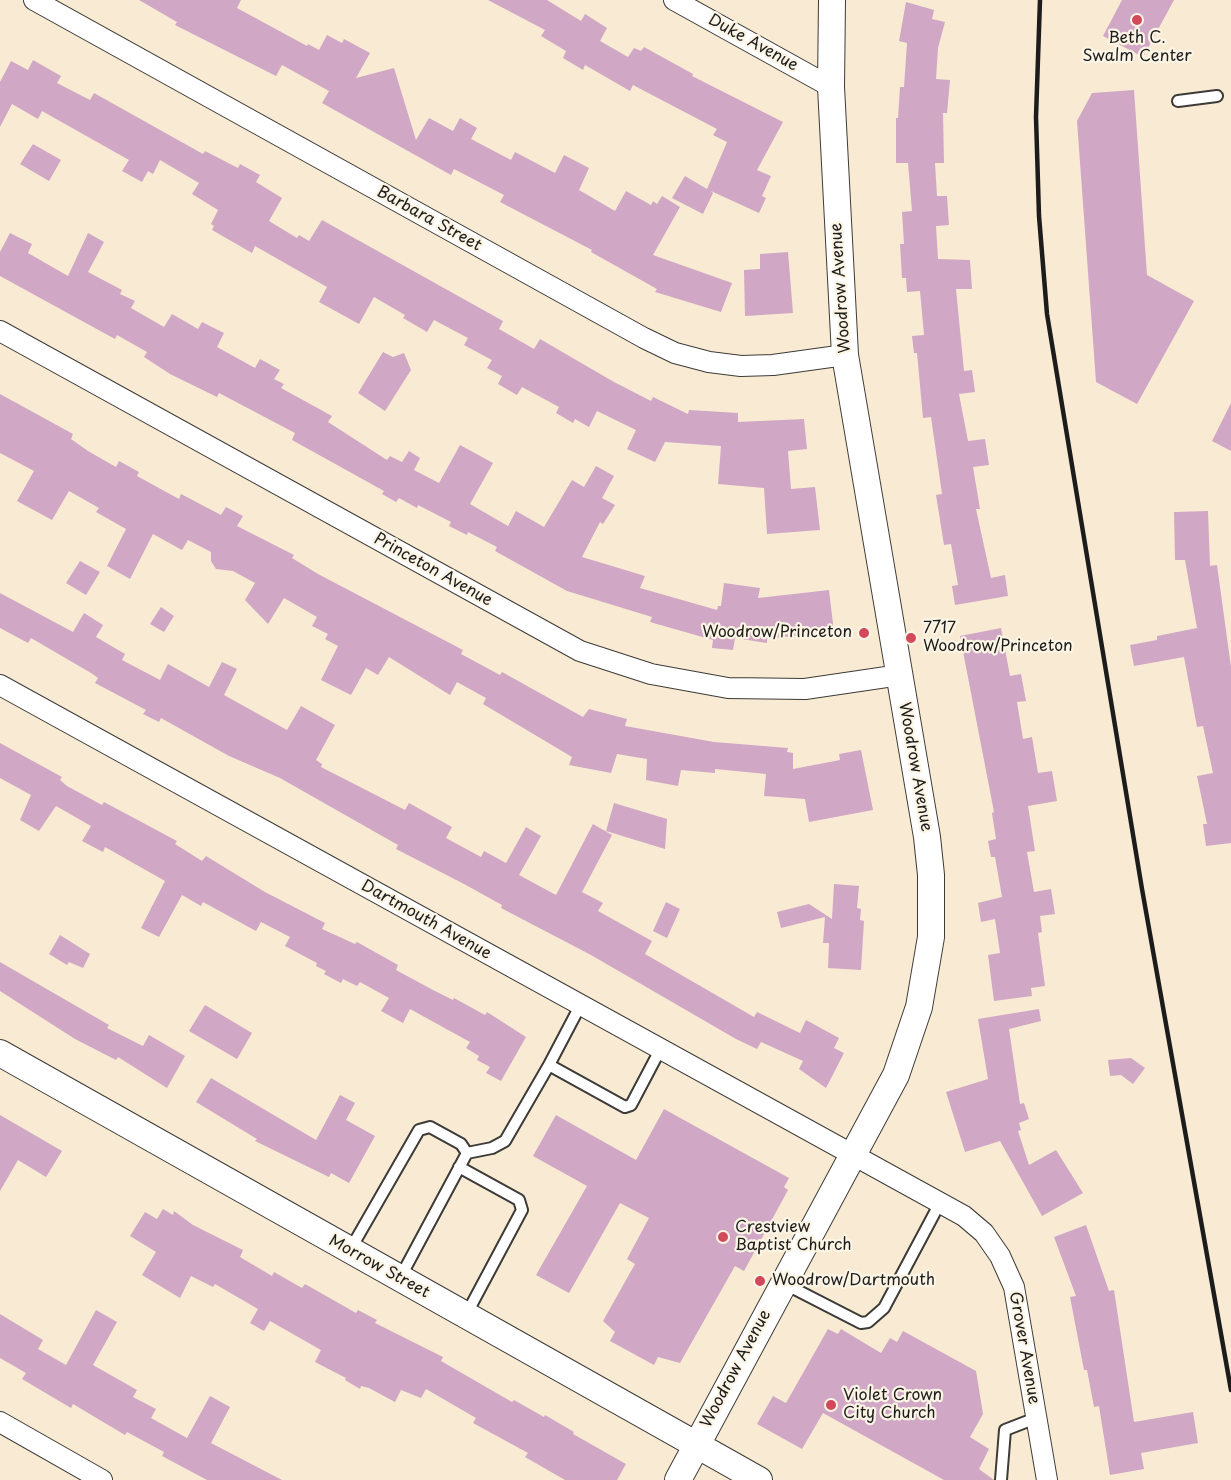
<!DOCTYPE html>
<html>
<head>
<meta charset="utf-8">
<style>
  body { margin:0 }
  canvas { display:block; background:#f8ead3 }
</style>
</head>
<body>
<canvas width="1231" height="1480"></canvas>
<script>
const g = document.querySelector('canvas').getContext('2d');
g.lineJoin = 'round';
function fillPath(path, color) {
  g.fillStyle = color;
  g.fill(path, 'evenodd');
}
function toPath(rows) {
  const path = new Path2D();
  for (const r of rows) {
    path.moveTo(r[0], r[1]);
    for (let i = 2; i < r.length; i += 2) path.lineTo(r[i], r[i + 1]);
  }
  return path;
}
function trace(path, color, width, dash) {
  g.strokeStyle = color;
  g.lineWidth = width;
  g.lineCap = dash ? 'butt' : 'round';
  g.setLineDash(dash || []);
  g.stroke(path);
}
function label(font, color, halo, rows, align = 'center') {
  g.font = font + ' "Playpen Sans",sans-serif';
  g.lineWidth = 4.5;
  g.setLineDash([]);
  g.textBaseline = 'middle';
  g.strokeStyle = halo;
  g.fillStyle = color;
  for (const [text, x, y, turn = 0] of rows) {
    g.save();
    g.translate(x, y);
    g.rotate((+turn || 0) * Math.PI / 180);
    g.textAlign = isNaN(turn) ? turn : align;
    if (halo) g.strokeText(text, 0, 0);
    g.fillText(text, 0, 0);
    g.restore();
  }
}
fillPath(toPath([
  [139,0,241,0,237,8,307,46,308,44,319,50,327,35,342,43,344,39,370,53,356,78,394,68,416,140,429,118,453,131,460,118,477,128,471,139,511,160,515,152,555,173,564,155,589,168,579,190,615,211,626,191,651,205,653,201,657,204,662,196,680,207,653,255,732,283,721,312,655,292,657,289,591,252,592,250,500,202,504,195,454,169,451,175,322,103,329,91,282,65,276,76,175,25,177,22],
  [488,0,547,0,581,21,585,14,607,28,600,41,628,57,634,48,641,51,644,47,693,74,692,76,783,122,757,170,771,176,762,196,766,198,759,213,711,191,713,193,703,214,672,198,685,176,707,189,727,142,713,135,717,129,633,85,630,91,585,65,583,70,563,58,566,51,541,36,545,30],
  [1122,0,1174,0,1143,57,1103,36],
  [906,2,934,10,932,19,945,22,938,48,936,79,950,80,947,113,943,113,944,163,935,163,937,196,947,196,949,225,936,226,938,259,970,260,972,289,956,289,964,371,972,370,975,392,959,394,968,441,985,439,989,465,973,467,980,509,976,509,991,578,1005,575,1008,596,955,605,952,586,958,585,951,544,944,545,936,495,942,494,931,417,923,418,917,353,914,353,912,336,924,335,920,291,907,292,906,278,902,278,900,244,904,244,902,212,912,211,908,163,896,163,896,118,898,118,900,87,904,87,907,43,899,41],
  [33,60,61,76,57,83,90,100,94,93,203,154,205,151,238,168,240,164,260,175,256,182,282,198,269,221,297,238,299,235,309,241,322,220,503,321,499,329,534,349,540,339,614,382,651,401,653,397,688,414,689,410,738,413,738,422,804,419,807,449,788,451,791,489,815,487,820,530,767,534,764,488,718,484,721,446,665,442,655,462,627,449,636,430,597,411,589,427,575,419,573,423,556,413,559,407,522,387,517,395,498,384,502,376,487,368,492,360,464,345,468,338,434,320,427,332,403,318,405,315,374,297,359,324,319,302,327,287,255,246,252,253,212,230,214,226,211,224,218,210,192,194,199,183,160,160,153,174,148,171,142,182,122,171,129,160,42,111,38,119,12,104,0,127,0,82,11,61,28,70],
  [1134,90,1147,275,1194,301,1137,404,1096,382,1077,121,1092,93],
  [33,144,61,160,49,181,20,164],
  [10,233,32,244,28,253,68,276,88,233,104,242,88,272,122,290,120,294,135,301,131,308,164,327,172,314,198,329,202,322,224,333,217,347,255,368,260,359,280,370,274,379,284,384,281,388,332,416,328,422,387,460,390,456,402,462,409,451,420,458,414,470,439,483,460,445,493,463,470,504,508,526,516,511,544,527,572,480,584,487,596,466,614,476,602,498,615,505,603,524,600,522,582,557,645,576,640,588,717,610,718,606,721,606,724,583,760,588,758,598,829,590,834,632,831,632,831,635,811,637,811,634,767,639,767,643,735,638,733,650,712,648,713,640,650,622,652,617,567,591,495,551,497,547,468,532,467,535,449,526,451,522,418,505,417,508,399,498,396,502,382,494,384,491,292,440,295,433,219,393,217,397,170,374,144,357,147,352,117,335,115,339,0,276,0,252],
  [788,252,793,313,745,316,744,270,760,269,760,254],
  [383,352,393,357,404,353,411,370,385,411,358,393],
  [0,394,73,434,71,439,88,451,116,467,119,461,139,472,137,476,179,499,181,494,221,515,226,507,243,516,237,526,294,555,292,558,318,574,463,650,461,654,500,675,502,672,583,717,589,709,627,719,625,726,714,742,788,748,787,752,793,753,793,769,840,760,839,754,861,750,873,810,809,822,805,799,764,796,766,774,715,769,715,773,681,770,678,786,646,780,647,759,617,754,611,773,569,765,572,757,483,704,486,698,457,682,450,695,389,657,378,675,366,668,351,695,321,680,338,646,325,639,328,634,312,626,317,617,284,598,268,624,245,600,255,583,233,571,216,569,211,561,211,552,188,540,182,550,153,534,130,579,107,566,126,529,96,512,99,508,69,491,52,520,17,501,34,471,0,453],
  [1231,403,1231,451,1212,441],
  [1208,511,1210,566,1217,565,1231,667,1231,843,1206,846,1203,824,1207,824,1197,776,1213,773,1203,726,1197,727,1184,657,1134,666,1130,645,1157,640,1157,636,1197,628,1185,560,1175,560,1174,512],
  [80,561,100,572,86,595,66,583],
  [0,593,73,632,84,613,103,625,96,637,125,654,122,660,160,680,168,664,209,687,222,662,237,669,224,695,287,730,301,706,335,725,316,760,322,764,321,767,405,810,409,803,452,827,446,838,481,857,484,851,506,863,526,827,541,836,519,875,556,895,593,824,612,835,582,892,603,903,598,911,652,941,645,954,754,1017,757,1012,800,1033,806,1020,839,1038,834,1048,844,1053,826,1088,799,1069,803,1061,761,1042,757,1049,736,1039,591,955,501,908,502,905,464,884,396,849,398,845,280,778,229,756,161,718,159,722,143,714,146,710,95,683,98,678,91,673,31,638,28,643,0,628],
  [161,607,174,616,164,632,150,624],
  [1001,628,1010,676,1021,674,1026,701,1017,702,1023,739,1032,737,1038,773,1052,771,1057,801,1028,806,1035,851,1027,852,1034,892,1051,889,1055,914,1040,916,1042,932,1038,933,1045,986,1031,988,1032,996,994,1001,988,955,1000,953,995,919,981,922,978,903,1002,897,995,857,991,857,988,841,996,839,992,813,994,812,960,636],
  [0,743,62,777,60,780,67,786,102,805,104,802,177,841,175,844,202,861,206,856,265,892,325,923,322,929,355,944,357,942,398,965,396,970,433,990,453,1000,454,998,485,1015,487,1012,526,1037,501,1081,486,1073,490,1067,477,1060,479,1056,466,1048,470,1042,410,1009,403,1023,381,1011,389,998,360,982,357,986,343,979,341,983,324,974,326,971,316,966,317,963,285,946,290,937,261,922,256,931,203,902,201,906,182,895,159,937,141,928,165,881,105,847,103,852,82,841,91,826,56,806,39,831,20,820,31,795,0,778],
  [614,803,667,819,665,849,606,831],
  [834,884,859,886,857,908,861,909,860,920,864,921,861,970,828,968,829,943,823,943,825,917,781,928,777,912,809,904,832,919],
  [666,902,680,909,667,938,653,931],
  [60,935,90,954,83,968,69,962,67,965,49,954],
  [0,962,109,1025,107,1028,143,1046,149,1035,185,1056,167,1088,118,1057,116,1060,75,1039,0,991],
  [205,1005,252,1033,237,1059,189,1031],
  [1039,1009,1041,1021,1009,1029,1020,1104,1024,1103,1029,1119,1019,1123,1021,1130,1018,1131,1029,1165,1056,1150,1083,1193,1042,1216,1000,1141,965,1152,946,1092,988,1079,978,1019],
  [1131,1058,1145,1068,1133,1084,1121,1075,1110,1076,1108,1060],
  [211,1078,316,1140,340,1095,355,1103,346,1120,375,1136,349,1183,331,1173,329,1177,255,1141,257,1139,196,1102],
  [664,1109,789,1178,784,1187,788,1190,744,1271,735,1266,680,1363,658,1357,654,1365,610,1341,615,1332,603,1321,635,1264,627,1259,649,1218,620,1203,569,1293,536,1275,587,1186,533,1156,556,1115,636,1160],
  [0,1115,62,1151,46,1177,18,1160,0,1191],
  [163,1209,173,1215,174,1211,193,1225,243,1250,240,1257,272,1276,274,1272,302,1288,305,1284,356,1313,358,1310,377,1320,375,1323,443,1357,441,1361,512,1402,514,1400,544,1417,545,1415,574,1432,573,1434,626,1464,617,1480,565,1480,525,1457,528,1453,473,1423,476,1418,426,1389,421,1398,401,1390,395,1402,369,1388,361,1386,360,1389,345,1380,346,1378,315,1362,321,1350,270,1321,264,1331,250,1323,258,1309,215,1284,213,1287,191,1276,180,1298,142,1275,156,1252,130,1236,145,1212,157,1219],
  [1086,1225,1109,1291,1114,1290,1134,1422,1193,1412,1198,1443,1141,1453,1144,1469,1110,1475,1099,1406,1094,1407,1087,1370,1084,1370,1070,1297,1076,1296,1054,1237],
  [96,1310,117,1322,93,1365,137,1390,133,1397,156,1409,151,1418,187,1438,210,1396,230,1407,211,1443,282,1480,207,1480,162,1456,164,1452,127,1432,125,1435,73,1404,71,1408,22,1379,26,1373,0,1358,0,1314,43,1340,38,1349,66,1365],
  [828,1329,838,1334,841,1329,881,1353,890,1338,897,1342,903,1331,976,1371,983,1414,970,1437,989,1449,979,1469,994,1480,944,1480,823,1413,802,1449,757,1424,773,1396,786,1403]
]), '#d0a8c5');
const service = toPath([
  [1178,101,1217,96],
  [580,1006,549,1065,625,1107,631,1105,660,1050],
  [467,1153,492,1148,505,1141,549,1065],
  [459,1167,519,1200,522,1210,466,1315],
  [350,1250,419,1130,430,1127,461,1144,467,1153,400,1278],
  [783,1283,861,1323,868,1322,884,1308,941,1201],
  [1001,1480,1005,1430,1036,1418]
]);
const minor = toPath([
  [34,0,644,338,675,353,709,362,741,366,773,365,845,355],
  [674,0,831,87],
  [0,331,580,651,651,674,728,688,805,689,900,675],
  [0,685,964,1216,984,1233,1000,1256,1014,1287,1047,1480],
  [0,1422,102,1480]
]);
const tertiary = toPath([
  [0,1053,759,1480],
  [678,1480,896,1075,919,1007,931,937,931,875,927,837,845,355,831,87,832,0]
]);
trace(service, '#3d3b37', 14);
trace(minor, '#3d3b37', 22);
trace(tertiary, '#3d3b37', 28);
trace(service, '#fff', 10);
trace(minor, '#fff', 20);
trace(tertiary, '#fff', 26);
trace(toPath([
  [1040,0,1036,117,1039,216,1047,314,1142,889,1231,1390]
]), '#1c1c1c', 4.5);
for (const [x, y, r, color] of [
  [1137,20,6,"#d1495b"],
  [864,633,6,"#d1495b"],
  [911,638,6,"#d1495b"],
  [723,1237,6,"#d1495b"],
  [760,1281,6,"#d1495b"],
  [831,1405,6,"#d1495b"]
]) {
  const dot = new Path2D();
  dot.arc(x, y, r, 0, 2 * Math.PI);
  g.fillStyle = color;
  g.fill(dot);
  trace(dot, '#fcf5e5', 2);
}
label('16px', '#1c1c1c', '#fcf5e5', [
  ["Beth C.",1137,39,"center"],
  ["Swalm Center",1137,57,"center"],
  ["7717",923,629],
  ["Woodrow/Princeton",923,647],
  ["Woodrow/Princeton",852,633,"right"],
  ["Crestview",735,1228],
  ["Baptist Church",735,1246],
  ["Woodrow/Dartmouth",772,1281],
  ["Violet Crown",843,1396],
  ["City Church",843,1414]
], 'left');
label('16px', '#1c1c1c', '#fcf5e5', [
  ["Duke Avenue",753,43,29],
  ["Barbara Street",429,219,29],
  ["Woodrow Avenue",841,288,-94],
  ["Princeton Avenue",433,570,29],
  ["Woodrow Avenue",915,767,80],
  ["Dartmouth Avenue",426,920,29],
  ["Morrow Street",379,1267,29],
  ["Grover Avenue",1024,1348,80],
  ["Woodrow Avenue",736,1369,-62]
]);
</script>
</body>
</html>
